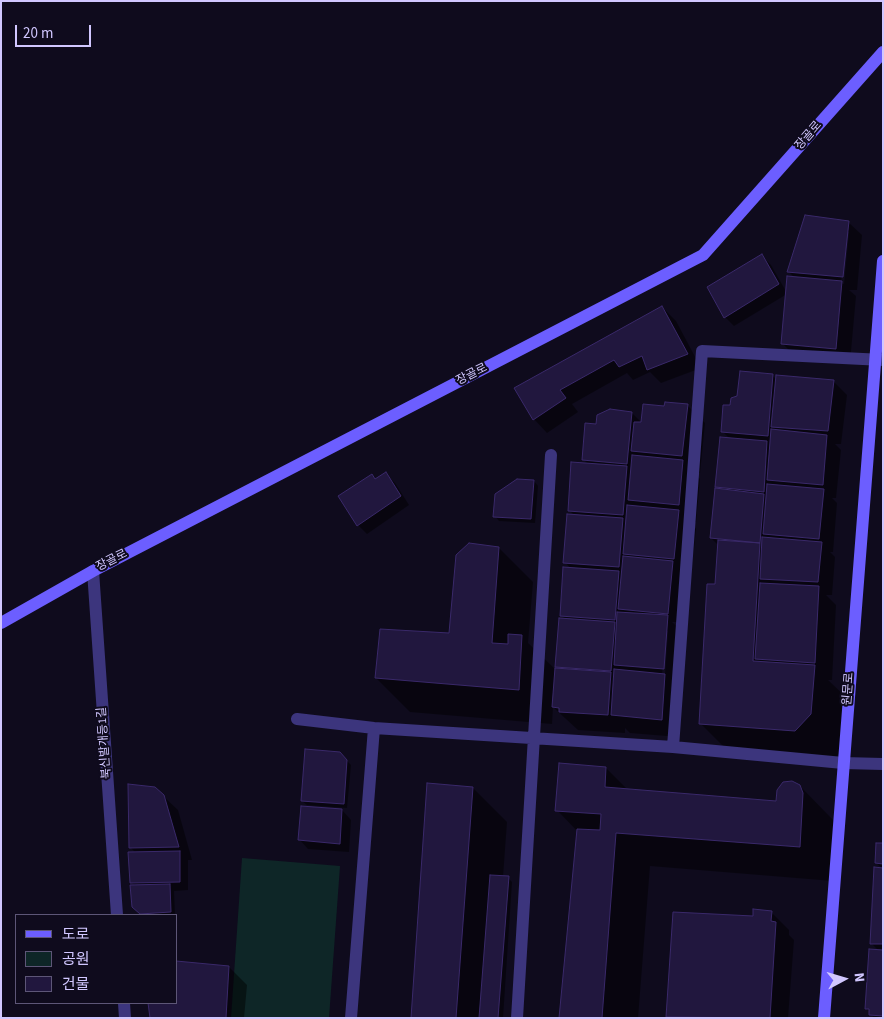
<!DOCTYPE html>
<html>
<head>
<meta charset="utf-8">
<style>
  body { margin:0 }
  #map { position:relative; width:884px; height:1019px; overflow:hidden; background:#0f0b1d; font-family:"Source Sans 3","Noto Sans KR",sans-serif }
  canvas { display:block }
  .frame { position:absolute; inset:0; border:2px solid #d1c7ff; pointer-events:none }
  .legend { position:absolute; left:15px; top:914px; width:162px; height:90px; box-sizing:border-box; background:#0f0b1d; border:1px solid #5d5677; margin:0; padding:6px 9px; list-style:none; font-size:15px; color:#d1c7ff }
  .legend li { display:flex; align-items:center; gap:10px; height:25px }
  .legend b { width:25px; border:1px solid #5d5677 }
  .north { position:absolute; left:819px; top:954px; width:50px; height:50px; -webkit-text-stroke:4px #0f0b1d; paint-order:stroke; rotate:84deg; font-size:14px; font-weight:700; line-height:20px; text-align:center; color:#d1c7ff }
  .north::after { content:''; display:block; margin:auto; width:18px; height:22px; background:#d1c7ff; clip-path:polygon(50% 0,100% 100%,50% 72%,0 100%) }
  .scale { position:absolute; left:15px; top:25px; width:76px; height:22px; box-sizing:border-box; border:2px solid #d1c7ff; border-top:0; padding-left:6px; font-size:15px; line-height:18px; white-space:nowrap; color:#d1c7ff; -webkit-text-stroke:4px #0f0b1d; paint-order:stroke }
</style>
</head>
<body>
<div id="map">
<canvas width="884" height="1019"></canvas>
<div class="frame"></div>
<ul class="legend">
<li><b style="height:6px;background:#6c5eff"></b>도로</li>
<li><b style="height:14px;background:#0e2627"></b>공원</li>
<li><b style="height:14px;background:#21173e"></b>건물</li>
</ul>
<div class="north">N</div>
<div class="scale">20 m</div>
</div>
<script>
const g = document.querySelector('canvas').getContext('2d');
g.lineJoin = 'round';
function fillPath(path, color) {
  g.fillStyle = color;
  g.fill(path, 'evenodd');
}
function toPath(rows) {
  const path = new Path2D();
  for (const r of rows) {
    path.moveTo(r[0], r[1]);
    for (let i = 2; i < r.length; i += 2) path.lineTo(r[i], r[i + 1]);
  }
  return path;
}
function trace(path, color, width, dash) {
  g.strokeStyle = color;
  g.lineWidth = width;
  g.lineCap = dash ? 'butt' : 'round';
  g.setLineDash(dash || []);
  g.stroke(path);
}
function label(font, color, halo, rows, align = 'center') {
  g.font = font + ' "Source Sans 3","Noto Sans KR",sans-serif';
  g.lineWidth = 4;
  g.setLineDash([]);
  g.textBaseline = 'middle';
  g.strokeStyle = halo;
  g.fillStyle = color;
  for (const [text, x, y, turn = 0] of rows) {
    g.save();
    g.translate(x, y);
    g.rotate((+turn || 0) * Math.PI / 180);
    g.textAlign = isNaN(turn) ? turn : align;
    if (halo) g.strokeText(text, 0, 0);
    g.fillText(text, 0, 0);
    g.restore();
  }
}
fillPath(toPath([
  [242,858,340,866,329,1018,231,1018]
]), '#0e2627');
fillPath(toPath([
  [848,222,862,235,857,290,849,290,856,296,850,362,796,357,783,344,787,294,734,326,725,317,762,256,771,265,787,293,795,278,789,272],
  [846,232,849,232,844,284,841,283],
  [662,307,676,321,701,368,661,383,650,372,633,380,627,373,572,404,578,412,547,433,534,419,515,389],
  [772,375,777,380,833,381,847,395,841,444,835,444,841,450,836,498,832,498,837,503,833,552,830,552,835,557,832,595,826,595,836,605,832,680,828,680,849,700,845,748,829,764,734,757,700,723,719,546,711,538,720,490,717,486,730,439,722,431,731,407],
  [687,405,705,423,700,473,694,473,700,479,696,522,688,521,696,529,691,576,677,622,672,622,685,634,679,737,630,733,625,728,625,733,578,730,553,707,552,724,410,712,376,678,451,634,499,548,533,582,528,643,556,670,560,669,556,666,565,619,561,615,571,569,565,562,575,516,569,510,588,464,583,459,597,426,632,413,643,424,665,408],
  [665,631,668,631,665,675,662,675],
  [386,474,395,483,409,505,367,534,358,525,372,476,376,480],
  [534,481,538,486,535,523,499,521,495,516],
  [340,754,351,765,347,808,307,805,302,801],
  [606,768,628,790,777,802,800,786,834,821,833,881,650,866,638,1018,561,1018,578,832,557,810],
  [473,788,507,822,503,877,508,878,512,882,503,1018,412,1018],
  [163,796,178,810,192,860,188,860,188,890,174,891,175,915,143,915,133,906,135,886,131,882,136,853,130,847],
  [342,810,351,820,349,852,308,849,299,839],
  [883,845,883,869,876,863],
  [883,869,883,1018,874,1018,867,1009,879,951,871,943],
  [771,912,789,930,789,935,794,940,788,1018,668,1018,667,1016,754,918],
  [229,967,247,985,244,1018,151,1018,149,1003,176,1003]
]), '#0007');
const building = toPath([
  [805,215,849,221,843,277,787,272,805,215],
  [762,254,779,284,724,318,707,287,762,254],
  [787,276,842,281,836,349,781,344,787,276],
  [662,306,688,354,647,370,642,356,619,367,614,360,560,390,566,398,533,420,514,388,662,306],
  [740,371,773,374,768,436,721,432,723,405,730,405,731,398,737,396,740,371],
  [776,375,834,380,828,431,771,427,776,375],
  [665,402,688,404,682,456,631,451,634,422,641,422,643,404,664,406,665,402],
  [610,409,632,412,627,464,582,460,585,423,596,424,597,415,610,409],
  [771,429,827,435,823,485,767,480,771,429],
  [720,437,767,441,764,492,715,487,720,437],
  [632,455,683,460,679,505,628,500,632,455],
  [571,462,627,466,623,515,568,511,571,462],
  [386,472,401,496,357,526,338,496,372,474,375,479,386,472],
  [517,479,534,480,531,519,493,517,495,494,517,479],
  [767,484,824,489,819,539,763,534,767,484],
  [715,488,764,494,760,543,710,538,715,488],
  [627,505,679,510,674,559,623,554,627,505],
  [567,514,623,518,619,567,563,563,567,514],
  [762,537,822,542,818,582,760,579,762,537],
  [718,540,760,543,753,661,815,665,811,714,795,731,699,724,707,584,715,584,718,540],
  [469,543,499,547,492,643,508,644,508,634,522,635,519,690,375,678,380,629,449,633,456,555,469,543],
  [623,556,673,561,668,614,618,609,623,556],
  [563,567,619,571,615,620,560,616,563,567],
  [760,583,819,586,815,663,755,659,760,583],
  [617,612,668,615,664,669,614,665,617,612],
  [559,618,615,622,611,671,555,667,559,618],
  [555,668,611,672,608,715,559,712,559,708,552,707,555,668],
  [614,669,665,674,662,720,611,715,614,669],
  [305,749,340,752,347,760,344,804,301,801,305,749],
  [559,763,606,767,605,787,776,801,777,790,783,782,792,781,800,785,803,793,800,847,616,833,602,1018,559,1018,577,829,600,830,601,814,555,811,559,763],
  [427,783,473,787,456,1018,411,1018,427,783],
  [128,784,155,787,164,795,179,847,129,848,128,784],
  [301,806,342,809,340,844,298,840,301,806],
  [876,843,883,843,883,864,875,863,876,843],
  [180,851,180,882,130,883,128,852,180,851],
  [874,867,883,868,883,944,870,944,874,867],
  [490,875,509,876,498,1018,479,1018,490,875],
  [170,884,171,912,140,914,132,907,130,885,170,884],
  [753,909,772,911,771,921,776,922,770,1018,666,1017,673,912,753,916,753,909],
  [869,949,883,950,883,1016,869,1015,869,1009,865,1009,869,949],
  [176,961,229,966,226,1018,150,1018,148,1003,176,1003,176,961]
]);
fillPath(building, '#21173e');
trace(building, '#3a296a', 1);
trace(toPath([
  [93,571,117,915],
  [297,719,374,728,673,747,843,763,883,764],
  [673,747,702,351,883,360],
  [124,1003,125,1018],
  [351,1018,374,728],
  [517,1018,551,455]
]), '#3c357d', 12);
trace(toPath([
  [1,623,93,571,703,255,883,52],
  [824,1018,883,261]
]), '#6c5eff', 12);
label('12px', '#d1c7ff', '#0f0b1d', [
  ["장골로",809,136,-49],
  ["장골로",472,375,-27],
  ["장골로",112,561,-27],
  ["원문로",849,689,-86],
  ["북신발개등1길",105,743,-94]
]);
</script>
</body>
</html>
